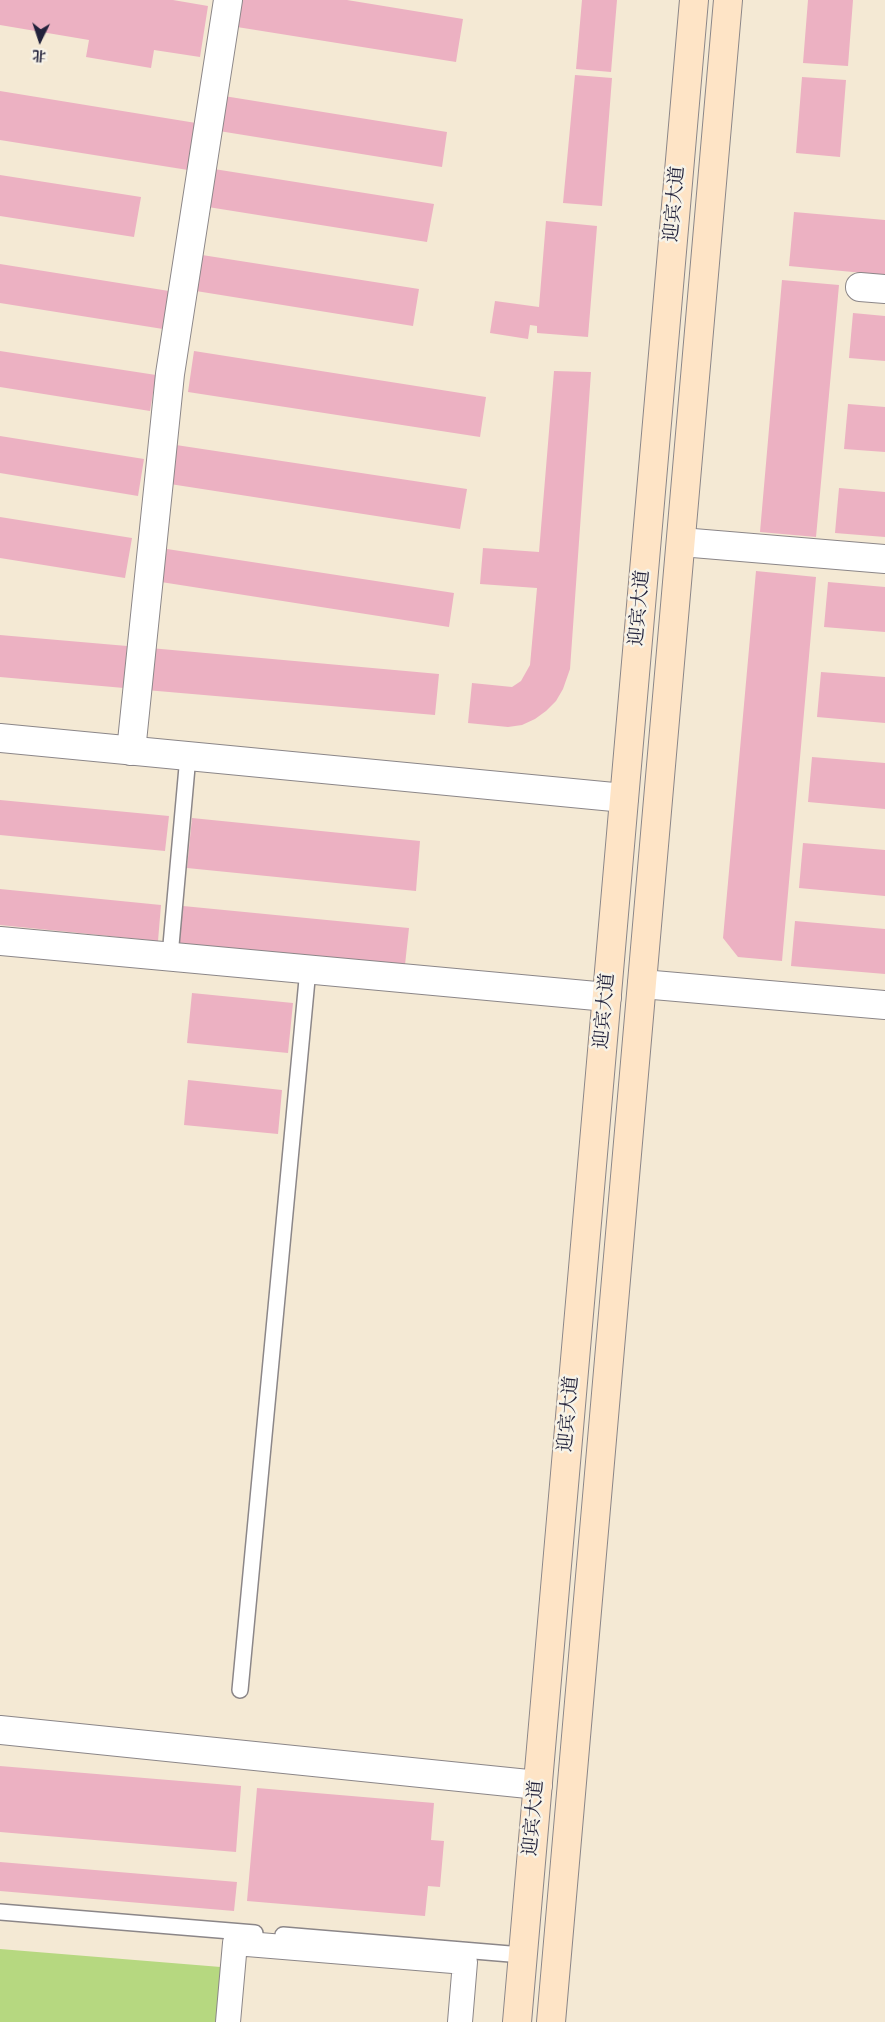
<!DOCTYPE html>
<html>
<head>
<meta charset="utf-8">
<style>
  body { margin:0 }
  #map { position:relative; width:885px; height:2022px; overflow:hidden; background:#f4e9d4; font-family:"IM FELL DW Pica","Noto Serif SC",serif }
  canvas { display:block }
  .north { position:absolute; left:15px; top:15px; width:50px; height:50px; -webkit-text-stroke:4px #f7f3e8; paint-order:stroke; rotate:184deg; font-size:14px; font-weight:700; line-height:20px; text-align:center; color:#22223b }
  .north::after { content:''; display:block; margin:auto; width:18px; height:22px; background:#22223b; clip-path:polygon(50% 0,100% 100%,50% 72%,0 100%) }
</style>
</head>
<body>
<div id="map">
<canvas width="885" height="2022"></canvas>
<div class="north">北</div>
</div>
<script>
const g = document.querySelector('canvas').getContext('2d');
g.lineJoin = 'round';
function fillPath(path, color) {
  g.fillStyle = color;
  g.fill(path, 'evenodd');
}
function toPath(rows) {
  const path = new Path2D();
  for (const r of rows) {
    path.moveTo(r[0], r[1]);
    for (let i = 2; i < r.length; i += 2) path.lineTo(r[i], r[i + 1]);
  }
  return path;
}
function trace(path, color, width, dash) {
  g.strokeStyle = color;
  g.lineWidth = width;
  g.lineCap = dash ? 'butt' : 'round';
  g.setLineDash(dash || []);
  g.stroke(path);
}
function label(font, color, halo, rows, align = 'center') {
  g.font = font + ' "IM FELL DW Pica","Noto Serif SC",serif';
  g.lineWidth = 5;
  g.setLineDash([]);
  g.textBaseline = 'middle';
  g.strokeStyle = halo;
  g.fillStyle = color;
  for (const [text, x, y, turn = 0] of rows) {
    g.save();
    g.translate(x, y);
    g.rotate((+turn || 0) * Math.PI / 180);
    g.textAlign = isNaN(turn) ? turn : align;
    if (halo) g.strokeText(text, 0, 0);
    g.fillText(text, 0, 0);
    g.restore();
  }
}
fillPath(toPath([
  [0,1949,233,1968,228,2022,0,2022]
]), '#b6d880');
fillPath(toPath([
  [0,0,173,0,208,6,200,57,154,50,151,68,86,57,89,40,0,25],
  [242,0,347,0,463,19,456,62,237,27],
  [582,0,617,0,611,72,576,69],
  [808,0,853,0,848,66,803,63],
  [575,75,612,78,602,206,563,203],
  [802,77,846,80,840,157,796,153],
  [0,91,196,123,188,170,0,140],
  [224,96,447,132,442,167,219,131],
  [214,169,434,204,427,242,208,207],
  [0,175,141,197,134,237,0,216],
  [794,212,885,220,885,275,789,266],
  [546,221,597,226,588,337,537,333,537,326,530,325,528,339,490,333,495,301,539,307],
  [202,255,419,289,413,326,196,291],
  [0,264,169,291,163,329,0,303],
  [782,280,839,285,816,537,760,532],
  [853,313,885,316,885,361,849,358],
  [0,351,156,375,150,411,0,387],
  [194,351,486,397,480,437,188,392],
  [554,371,591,372,570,669,563,689,556,701,546,711,535,719,522,725,508,727,468,723,472,683,512,687,521,681,530,665,537,588,480,584,483,548,539,552],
  [848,404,885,407,885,452,844,449],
  [0,436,144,459,138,496,0,473],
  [176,445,467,489,460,529,170,484],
  [839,488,885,492,885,537,835,533],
  [0,517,132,538,125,578,0,558],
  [167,549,454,593,449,627,161,582],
  [756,571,816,577,782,961,738,957,723,938],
  [828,582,885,587,885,632,824,627],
  [0,635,127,646,124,688,0,677],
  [150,648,439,674,435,715,146,690],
  [821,672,885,677,885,723,817,717],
  [812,757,885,763,885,809,808,802],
  [0,800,169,816,165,851,0,835],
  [192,818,420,841,416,891,187,868],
  [803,843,885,850,885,896,799,888],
  [0,889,161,905,158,941,0,925],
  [183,906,409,928,405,965,179,943],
  [795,921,885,929,885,974,791,966],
  [192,993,293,1003,288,1053,187,1043],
  [188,1080,282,1090,278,1134,184,1125],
  [0,1766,241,1786,236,1852,0,1832],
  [257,1788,434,1803,431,1840,444,1841,440,1887,428,1886,425,1916,247,1901],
  [0,1862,237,1882,234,1911,0,1891]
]), '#ecb1c2');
const service = toPath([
  [170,956,188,756],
  [240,1690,308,969],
  [0,1912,255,1933],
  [283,1935,522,1955]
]);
const pedestrian = toPath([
  [228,2022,235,1943,465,1962,460,2022]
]);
const minor = toPath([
  [860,287,885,289],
  [681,542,885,559],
  [131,751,170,374,228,0],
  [0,941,607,997],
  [642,984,885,1005],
  [0,1730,538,1785]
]);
const tertiary = toPath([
  [0,738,624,798]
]);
const secondary = toPath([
  [517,2022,694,0],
  [551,2022,728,0]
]);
trace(service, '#8b8688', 18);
trace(pedestrian, '#8b8688', 26);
trace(minor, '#8b8688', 30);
trace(tertiary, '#8b8688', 30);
trace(secondary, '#8b8688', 30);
trace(service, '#fff', 15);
trace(pedestrian, '#fff', 24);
trace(minor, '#fff', 28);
trace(tertiary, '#fff', 28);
trace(secondary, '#fee4c6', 28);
label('19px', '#22223b', '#f7f3e8', [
  ["迎宾大道",676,204,-85],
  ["迎宾大道",641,608,-85],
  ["迎宾大道",606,1011,-85],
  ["迎宾大道",570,1414,-85],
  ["迎宾大道",535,1818,-85]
]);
</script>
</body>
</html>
